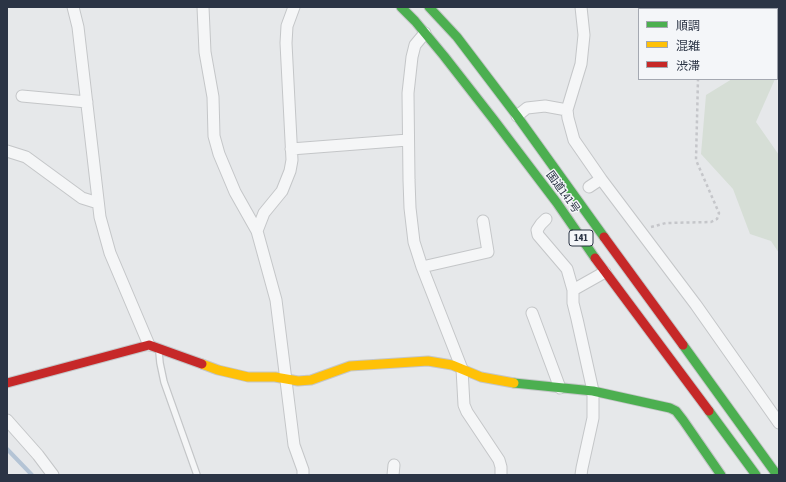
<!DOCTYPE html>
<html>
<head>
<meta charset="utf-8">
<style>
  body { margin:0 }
  #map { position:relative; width:786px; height:482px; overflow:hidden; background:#e6e8ea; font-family:"Asap Condensed","Noto Sans JP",sans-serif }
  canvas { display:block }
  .frame { position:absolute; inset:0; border:8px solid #2b3445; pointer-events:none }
  .legend { position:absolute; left:638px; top:8px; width:140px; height:72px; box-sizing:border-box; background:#f4f6f9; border:1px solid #a4a8b1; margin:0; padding:5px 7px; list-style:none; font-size:12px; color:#2b3445 }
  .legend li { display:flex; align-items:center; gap:8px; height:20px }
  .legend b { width:20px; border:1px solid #a4a8b1 }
</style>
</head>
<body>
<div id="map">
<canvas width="786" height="482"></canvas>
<div class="frame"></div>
<ul class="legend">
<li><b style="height:5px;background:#4caf50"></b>順調</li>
<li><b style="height:5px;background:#ffc107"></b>混雑</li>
<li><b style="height:5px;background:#c62828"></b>渋滞</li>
</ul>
</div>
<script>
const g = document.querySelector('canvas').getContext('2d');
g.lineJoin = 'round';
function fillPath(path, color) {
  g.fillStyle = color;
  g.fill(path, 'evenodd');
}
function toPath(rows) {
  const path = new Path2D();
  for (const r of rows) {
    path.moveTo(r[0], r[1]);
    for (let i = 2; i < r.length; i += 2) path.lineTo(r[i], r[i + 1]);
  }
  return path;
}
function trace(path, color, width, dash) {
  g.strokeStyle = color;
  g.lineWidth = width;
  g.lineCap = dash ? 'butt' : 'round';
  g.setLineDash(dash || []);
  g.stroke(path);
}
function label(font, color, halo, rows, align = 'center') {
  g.font = font + ' "Asap Condensed","Noto Sans JP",sans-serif';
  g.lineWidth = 3;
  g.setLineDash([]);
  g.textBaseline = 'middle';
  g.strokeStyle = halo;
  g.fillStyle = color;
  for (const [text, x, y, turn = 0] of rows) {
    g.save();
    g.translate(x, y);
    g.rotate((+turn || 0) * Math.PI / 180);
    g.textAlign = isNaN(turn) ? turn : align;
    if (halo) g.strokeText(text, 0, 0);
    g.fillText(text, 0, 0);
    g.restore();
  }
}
fillPath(toPath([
  [771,7,779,7,779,70,777,75,777,9,770,9],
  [732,79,775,79,756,122,779,155,779,253,771,241,750,234,733,189,701,154,706,95]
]), '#d6ded6');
trace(toPath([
  [7,449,32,475]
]), '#b4c4d5', 4);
const lane = toPath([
  [159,352,160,363,164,382,197,475]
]);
const street = toPath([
  [73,7,78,27,100,217,110,253,149,345],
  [203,7,205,52,213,97,214,136,219,154,235,192,257,231,276,300,294,445,303,470,303,475],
  [425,33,415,45,412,57,408,93,409,180,410,208,414,242,422,267,462,369,464,405,467,412,499,460,501,467,501,475],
  [22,96,87,102],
  [567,110,581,64,584,35,581,7],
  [517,116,527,108,545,106,567,110,568,118,574,140,601,179],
  [291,149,408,140],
  [7,151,26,157,82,198,98,203],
  [589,187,601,179,696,305,779,423],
  [546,219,541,224,537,230,538,235,567,269,573,290],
  [257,231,264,213,282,191,290,171,292,160,286,43,287,26,294,7],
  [422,267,488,252,483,221],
  [532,313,560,388],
  [7,420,38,455,53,475],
  [393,475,394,465],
  [581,475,582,468,593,418,593,391,577,319,573,303,573,290,605,272]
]);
const fast = toPath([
  [401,7,415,21,444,56,494,120,557,203,595,258],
  [429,7,457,37,517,116,604,237],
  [683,345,777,475],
  [514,383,593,391,670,408,676,411,683,420,721,475],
  [709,411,756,475]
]);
const slow = toPath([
  [202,364,218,370,248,377,275,377,298,381,311,380,350,366,428,361,452,365,481,377,514,383]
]);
const jam = toPath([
  [604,237,683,345],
  [595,258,709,411],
  [7,383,149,345,202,364]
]);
trace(lane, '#c4c6c8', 8);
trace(street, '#c4c6c8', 13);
trace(fast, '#c4c6c8', 11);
trace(slow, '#c4c6c8', 11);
trace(jam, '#c4c6c8', 11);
trace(toPath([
  [709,9,709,7],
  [651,227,666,223,711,222,717,219,719,213,696,160,698,79]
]), '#c5c6ca', 2.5, [3, 3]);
trace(lane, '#f5f6f7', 5.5);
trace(street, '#f5f6f7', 11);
trace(fast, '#4caf50', 9);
trace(slow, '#ffc107', 9);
trace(jam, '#c62828', 9);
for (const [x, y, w] of [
  [581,238,24]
]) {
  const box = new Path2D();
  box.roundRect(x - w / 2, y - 8, w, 16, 3);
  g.fillStyle = '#f4f6f9';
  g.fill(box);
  trace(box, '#2b3445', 1);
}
label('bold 10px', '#2b3445', null, [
  ["141",581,238]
]);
label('11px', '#2b3445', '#f4f6f9', [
  ["国道141号",563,192,54]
]);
</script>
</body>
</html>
